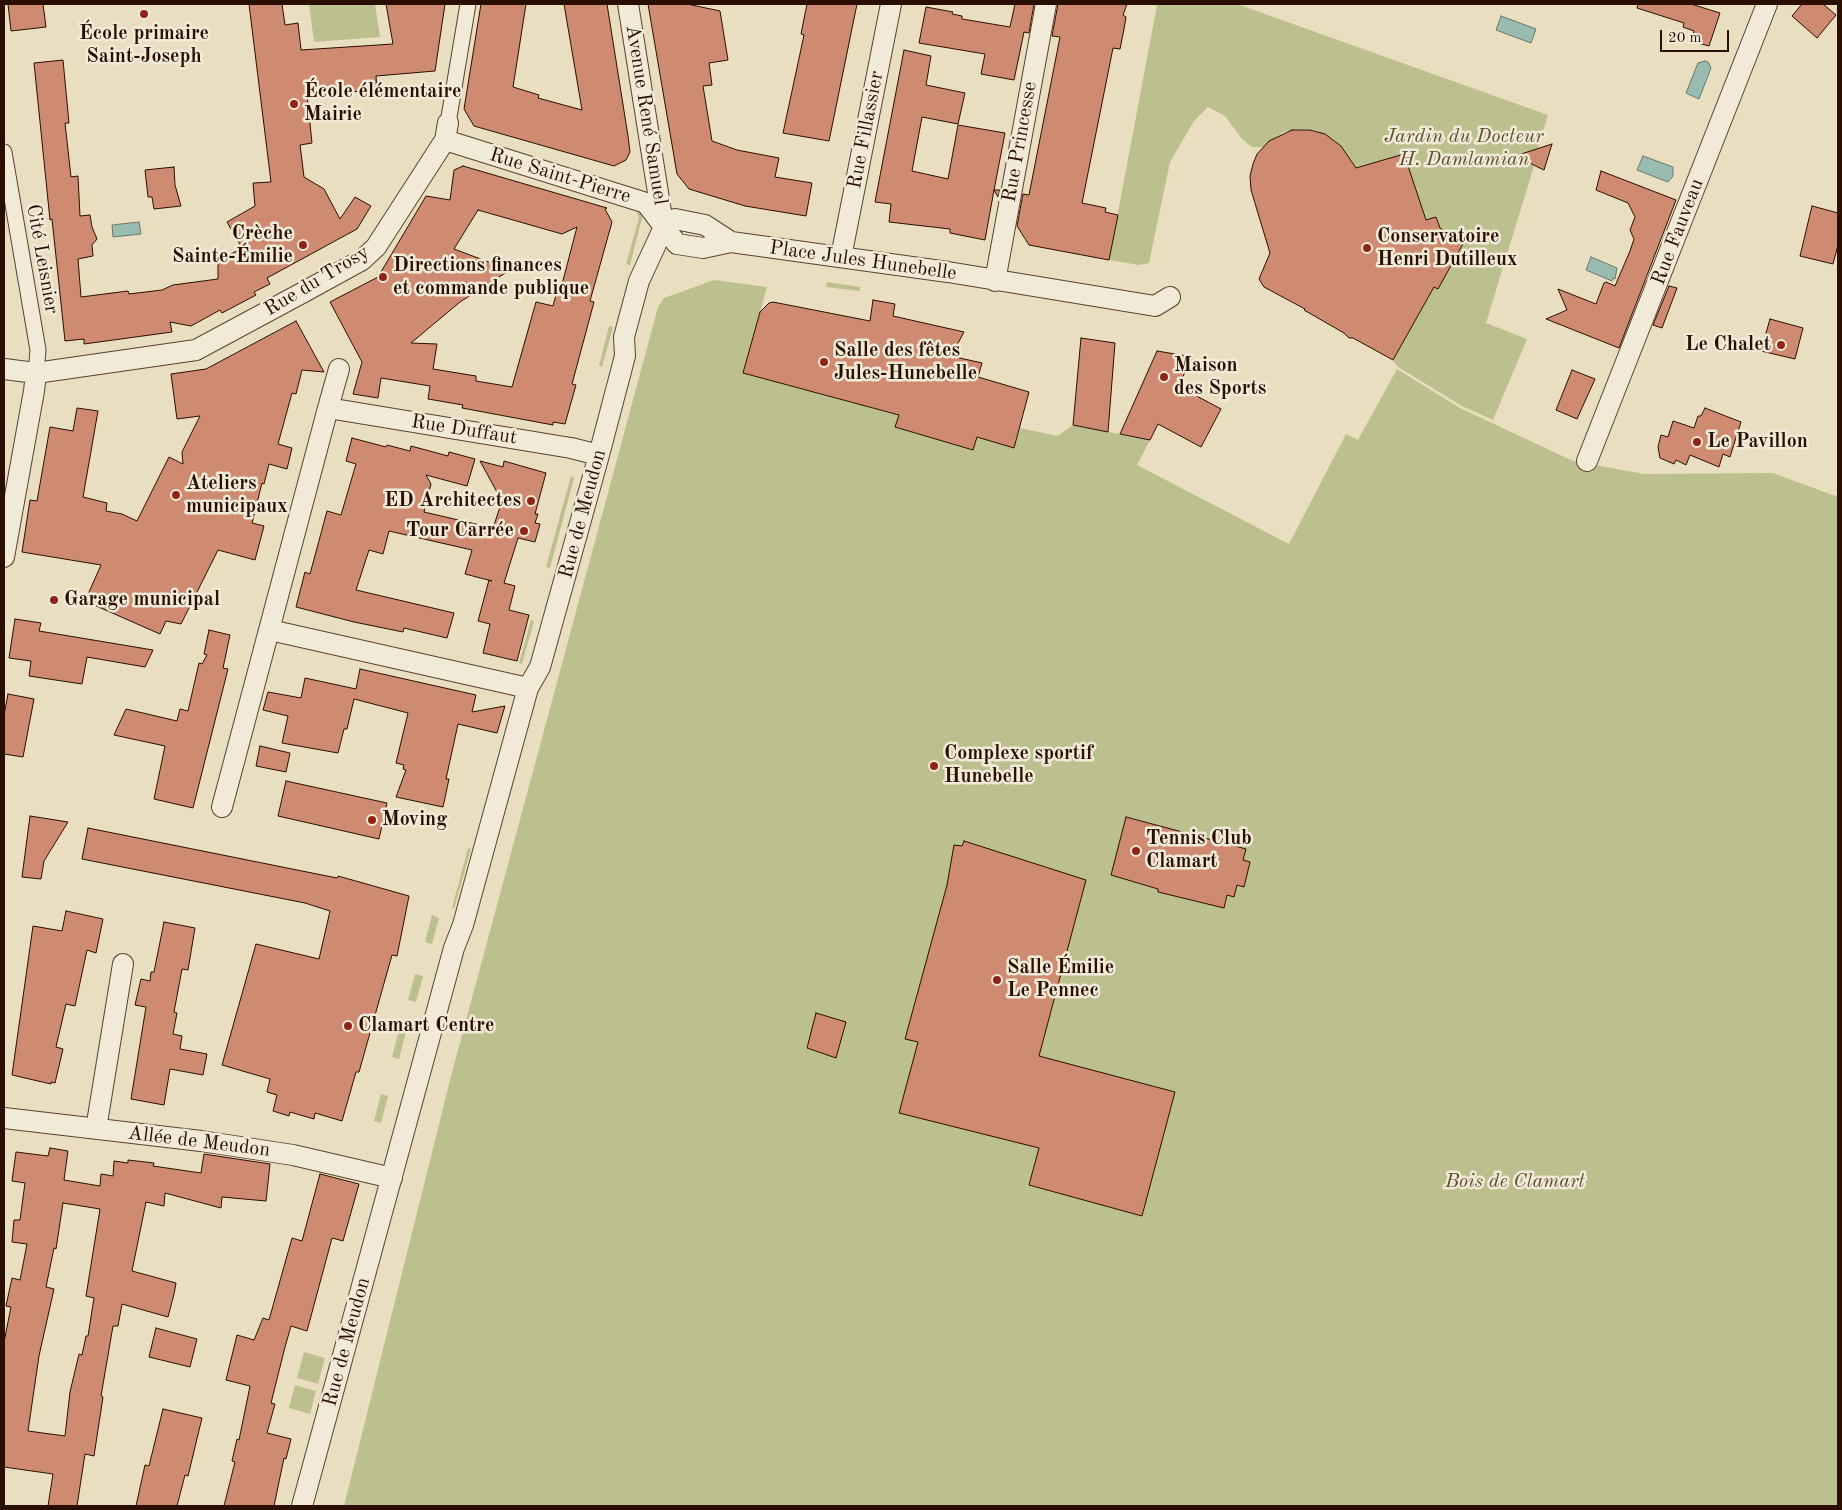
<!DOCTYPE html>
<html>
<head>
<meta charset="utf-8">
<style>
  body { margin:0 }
  #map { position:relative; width:1842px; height:1510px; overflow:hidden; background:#eadec0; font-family:"Old Standard TT",serif }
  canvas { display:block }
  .frame { position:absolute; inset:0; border:5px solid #2a0e00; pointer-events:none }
  .scale { position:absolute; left:1660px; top:30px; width:69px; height:22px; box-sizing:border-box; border:2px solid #2a0e00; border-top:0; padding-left:6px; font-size:15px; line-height:18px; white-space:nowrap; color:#2a0e00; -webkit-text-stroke:4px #f1ead6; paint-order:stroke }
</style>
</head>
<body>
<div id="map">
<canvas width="1842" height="1510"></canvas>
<div class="frame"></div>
<div class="scale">20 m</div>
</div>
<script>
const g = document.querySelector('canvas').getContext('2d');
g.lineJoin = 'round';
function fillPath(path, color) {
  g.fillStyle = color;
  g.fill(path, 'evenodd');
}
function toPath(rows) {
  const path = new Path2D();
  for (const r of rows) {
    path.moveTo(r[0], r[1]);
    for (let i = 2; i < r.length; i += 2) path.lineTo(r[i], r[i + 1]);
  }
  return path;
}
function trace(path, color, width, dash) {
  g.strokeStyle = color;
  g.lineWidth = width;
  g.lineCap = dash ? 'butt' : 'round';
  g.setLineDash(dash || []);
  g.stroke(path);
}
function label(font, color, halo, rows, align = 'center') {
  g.font = font + ' "Old Standard TT",serif';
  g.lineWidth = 5;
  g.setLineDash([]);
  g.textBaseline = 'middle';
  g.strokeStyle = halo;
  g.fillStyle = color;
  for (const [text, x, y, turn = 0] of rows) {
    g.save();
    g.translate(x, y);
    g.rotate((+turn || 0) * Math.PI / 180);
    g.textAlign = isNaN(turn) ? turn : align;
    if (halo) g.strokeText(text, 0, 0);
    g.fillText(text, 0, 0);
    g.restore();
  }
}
fillPath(toPath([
  [309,4,375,4,380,37,314,42],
  [1156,4,1237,4,1548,115,1535,157,1529,151,1525,153,1523,158,1525,163,1534,166,1486,323,1527,339,1493,420,1462,406,1398,367,1393,360,1434,287,1438,289,1464,242,1440,228,1436,217,1426,220,1404,154,1355,168,1341,146,1331,138,1314,130,1303,129,1283,132,1263,147,1252,147,1242,139,1225,116,1208,107,1194,121,1170,162,1149,263,1139,265,1109,260,1157,5],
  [634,205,643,214,630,265,626,264,639,218],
  [714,280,767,287,743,373,899,415,896,427,972,449,977,437,1014,448,1020,428,1058,436,1073,425,1150,440,1137,465,1289,544,1346,434,1358,440,1397,369,1460,408,1573,461,1644,474,1773,473,1838,497,1838,1506,344,1506,451,1076,658,307,664,298],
  [827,282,860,287,860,291,826,287],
  [609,326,613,327,602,367,599,366],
  [571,476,574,478,550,568,546,567],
  [531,620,534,621,522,664,519,663],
  [468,848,471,849,454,909,452,908],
  [432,915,439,918,432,944,425,942],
  [415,974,423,976,416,1002,408,1000],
  [399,1030,406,1032,399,1059,392,1057],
  [381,1094,388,1096,381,1123,374,1121],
  [304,1352,325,1358,318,1384,297,1378],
  [295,1385,316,1391,310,1414,289,1408]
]), '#bcc08e');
const water = toPath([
  [1501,16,1536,29,1531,43,1496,30,1501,16],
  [1705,61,1708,62,1711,68,1699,99,1686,93,1698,63,1705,61],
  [1643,156,1673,167,1673,176,1668,182,1637,170,1643,156],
  [139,222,141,234,113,237,112,225,139,222],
  [1591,257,1617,268,1615,279,1613,278,1612,281,1586,270,1591,257]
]);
fillPath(water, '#98bcb0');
trace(water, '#6c766a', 1);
const building = toPath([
  [8,4,43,4,46,27,11,31,8,4],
  [249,4,282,4,285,25,298,23,301,50,393,44,386,4,445,4,435,71,376,76,377,90,307,95,312,143,300,145,304,177,324,189,340,219,355,197,371,206,357,229,267,278,270,284,254,292,256,295,222,313,220,310,191,326,170,322,172,332,84,344,84,339,65,341,52,219,50,220,34,63,63,60,69,123,65,123,71,177,78,176,80,216,90,215,92,227,97,239,92,245,93,256,78,259,81,297,128,291,129,294,162,290,173,285,218,279,218,261,242,248,227,222,255,206,253,183,271,182,249,4],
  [481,4,526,4,513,87,539,95,538,98,582,110,564,4,607,4,628,136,630,152,626,160,614,166,474,126,464,109,481,4],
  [648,4,687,4,720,11,728,60,709,63,712,85,703,86,712,141,737,150,779,158,775,177,812,183,806,216,745,206,689,189,677,174,648,4],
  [807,4,857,4,829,141,783,133,804,35,801,34,807,4],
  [1015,4,1034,4,1029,33,1024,32,1014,80,981,74,985,54,919,43,926,7,953,12,952,14,962,16,962,19,1010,27,1015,4],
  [1058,4,1127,4,1123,15,1126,17,1124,29,1120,49,1113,48,1082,203,1106,208,1105,212,1118,215,1109,260,1029,245,1017,226,1023,194,1029,195,1060,37,1052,36,1058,4],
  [1638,4,1691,4,1720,13,1709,46,1691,41,1694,31,1683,27,1684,23,1637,8,1638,4],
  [1802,4,1823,4,1836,15,1817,38,1792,16,1802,4],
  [904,50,931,56,926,85,965,93,958,124,922,117,912,171,948,179,958,125,1005,133,994,190,1000,190,998,197,994,190,985,240,950,233,950,229,889,222,891,204,875,202,904,50],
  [1292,130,1310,130,1325,134,1341,146,1356,168,1404,154,1426,220,1436,217,1440,228,1464,242,1438,289,1434,287,1393,360,1353,338,1349,338,1344,333,1304,310,1305,309,1264,287,1259,279,1270,253,1251,190,1250,176,1253,164,1257,154,1269,141,1292,130],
  [1552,144,1544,170,1515,156,1552,144],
  [463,166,607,208,605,209,612,222,590,301,594,302,572,384,576,385,565,424,553,422,553,425,462,408,463,405,428,399,430,386,381,378,378,398,353,394,362,362,330,302,378,277,426,196,450,200,454,170,463,166],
  [478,210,562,234,577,227,560,292,557,291,553,306,536,302,512,387,476,381,476,376,433,369,437,344,411,343,460,302,510,270,454,249,478,210],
  [174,167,175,185,181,206,154,209,152,197,148,197,145,170,174,167],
  [1601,171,1676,200,1619,348,1546,319,1567,310,1558,289,1596,304,1604,283,1606,282,1615,286,1630,251,1634,239,1630,230,1635,217,1628,203,1596,190,1601,171],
  [1812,206,1838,213,1838,245,1833,264,1800,256,1812,206],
  [1669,286,1677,288,1662,328,1653,325,1669,286],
  [873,300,895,304,893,316,964,332,951,356,982,363,978,377,1029,392,1014,448,977,437,973,450,895,427,899,415,743,373,760,312,769,303,773,302,870,321,873,300],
  [1770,319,1803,328,1795,359,1761,351,1770,319],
  [296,321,324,372,302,370,296,394,292,393,278,444,292,448,287,469,269,464,264,484,262,483,252,523,264,526,255,560,218,550,181,624,166,621,160,634,85,601,101,565,22,552,30,500,37,501,50,427,73,431,77,408,98,411,83,497,107,503,106,511,122,514,137,521,169,457,183,464,182,452,200,416,177,419,171,374,206,369,296,321],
  [1081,338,1115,343,1108,432,1073,425,1081,338],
  [1157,351,1193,357,1178,386,1221,409,1201,447,1158,424,1150,440,1120,434,1157,351],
  [1572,370,1595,379,1577,419,1556,410,1572,370],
  [1705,408,1741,422,1730,457,1723,454,1719,467,1690,455,1686,465,1676,460,1674,464,1660,458,1658,447,1661,435,1668,437,1673,421,1694,428,1698,416,1701,416,1705,408],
  [352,438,386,447,387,445,410,451,411,446,448,456,449,452,475,459,467,486,426,475,431,484,424,512,493,528,504,495,498,494,480,461,503,467,504,461,546,473,535,514,538,514,535,523,540,524,535,542,518,538,504,583,515,586,509,610,529,615,517,661,483,653,490,624,478,621,489,580,492,581,465,574,472,550,389,531,383,554,369,550,356,590,454,613,447,638,404,628,403,632,354,622,296,607,305,572,310,574,327,511,341,515,356,464,346,461,352,438],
  [15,619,41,623,39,631,153,650,145,667,87,657,82,684,29,676,31,661,9,658,15,619],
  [209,630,230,635,223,668,228,669,193,808,154,799,165,746,114,735,126,709,177,721,180,709,188,711,199,663,202,664,207,655,204,654,209,630],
  [360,669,476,695,472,712,505,706,497,733,458,724,446,779,449,779,443,807,396,797,406,770,403,769,404,765,396,763,408,713,354,699,347,729,344,729,338,753,282,743,288,716,263,710,268,692,301,698,305,678,356,689,360,669],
  [8,694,34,699,23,757,4,754,4,715,8,694],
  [260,746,290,753,286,772,256,766,260,746],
  [286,781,387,803,379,839,278,816,286,781],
  [30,816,68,822,44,861,41,879,22,877,30,816],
  [1126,817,1246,849,1243,860,1250,862,1244,887,1237,885,1234,897,1227,895,1224,908,1158,892,1158,889,1111,875,1126,817],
  [88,828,337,878,338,876,409,896,397,956,392,955,359,1072,356,1072,342,1121,315,1113,314,1119,290,1112,289,1116,273,1111,277,1095,267,1092,270,1079,222,1065,256,944,319,959,330,911,305,903,82,859,88,828],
  [964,841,1086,880,1039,1056,1175,1092,1142,1216,1029,1185,1039,1148,899,1113,918,1042,905,1039,947,885,954,845,962,846,964,841],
  [66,911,103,919,96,953,87,950,75,1006,66,1004,56,1047,63,1049,55,1083,51,1082,51,1084,12,1075,33,926,62,931,66,911],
  [164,922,195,928,188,970,182,969,174,1012,177,1013,173,1034,182,1036,180,1049,207,1054,203,1075,170,1069,164,1105,131,1099,146,1007,135,1005,141,979,150,981,151,972,154,972,164,922],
  [816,1013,846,1022,836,1058,807,1048,816,1013],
  [50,1148,68,1151,64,1180,100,1186,101,1174,113,1176,114,1161,128,1163,128,1160,154,1163,153,1166,201,1173,204,1154,270,1164,266,1201,222,1197,221,1208,165,1193,164,1206,146,1202,132,1271,176,1283,174,1294,168,1317,122,1304,118,1326,113,1326,101,1396,103,1397,94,1456,85,1454,77,1506,48,1506,53,1474,4,1467,4,1342,11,1307,6,1306,12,1278,20,1280,27,1244,12,1242,14,1220,20,1220,25,1183,12,1181,16,1152,48,1156,50,1148],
  [63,1203,100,1209,86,1296,94,1298,88,1336,86,1336,82,1355,79,1354,70,1392,65,1436,28,1431,39,1356,54,1289,46,1287,54,1248,56,1249,63,1203],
  [320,1174,359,1184,343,1241,332,1238,307,1331,291,1326,285,1347,271,1403,275,1404,267,1433,291,1439,286,1459,284,1458,274,1506,224,1506,235,1462,232,1461,237,1439,239,1440,250,1386,226,1380,237,1335,254,1340,263,1318,269,1320,292,1238,302,1241,320,1174],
  [156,1328,197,1339,190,1367,149,1357,156,1328],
  [163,1409,202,1418,188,1476,185,1475,177,1506,136,1506,145,1465,149,1466,163,1409]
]);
fillPath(building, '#ce8b72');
trace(building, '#2a0e00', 1);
const pedestrian = toPath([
  [448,123,468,4],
  [4,152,38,350,36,373]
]);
const minor = toPath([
  [628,4,663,224],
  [445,140,646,203,677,244,703,248,731,242,948,272,1155,306,1170,297],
  [664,227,675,219,705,225,731,242],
  [841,257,891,4],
  [995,281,1046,4],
  [4,369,36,373,196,350,302,293,362,260,376,247,445,140,448,123],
  [328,408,339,369],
  [1587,461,1767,4],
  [4,557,34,391,36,373],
  [270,630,528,688],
  [222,807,328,408,571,448,599,455],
  [4,1118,201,1141,293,1155,392,1178],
  [96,1129,123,964],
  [302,1506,454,948,463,925,528,688,540,667,599,455,625,356,624,337,639,281,664,227]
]);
trace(pedestrian, '#5a4230', 17);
trace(minor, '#5a4230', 22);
trace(pedestrian, '#f1ead6', 15);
trace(minor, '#f1ead6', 20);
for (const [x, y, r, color] of [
  [144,14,5,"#8f2418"],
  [294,104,5,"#8f2418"],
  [303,245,5,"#8f2418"],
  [1367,248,5,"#8f2418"],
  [383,277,5,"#8f2418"],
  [1781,345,5,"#8f2418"],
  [824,362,5,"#8f2418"],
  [1164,377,5,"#8f2418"],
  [1697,442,5,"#8f2418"],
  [176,495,5,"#8f2418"],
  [531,501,5,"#8f2418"],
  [524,531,5,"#8f2418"],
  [54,600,5,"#8f2418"],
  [934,766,5,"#8f2418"],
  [372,820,5,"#8f2418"],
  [1136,851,5,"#8f2418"],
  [997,980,5,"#8f2418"],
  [348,1026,5,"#8f2418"]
]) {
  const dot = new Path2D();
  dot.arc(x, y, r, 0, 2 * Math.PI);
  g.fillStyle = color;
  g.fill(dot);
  trace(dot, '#f1ead6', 2);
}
label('bold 20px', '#2a0e00', '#f1ead6', [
  ["École primaire",144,34,"center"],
  ["Saint-Joseph",144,57,"center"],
  ["École élémentaire",304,92],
  ["Mairie",304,115],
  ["Crèche",293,234,"right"],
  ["Sainte-Émilie",293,257,"right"],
  ["Conservatoire",1377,237],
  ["Henri Dutilleux",1377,260],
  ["Directions finances",393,266],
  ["et commande publique",393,289],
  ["Le Chalet",1771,345,"right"],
  ["Salle des fêtes",834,351],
  ["Jules-Hunebelle",834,374],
  ["Maison",1174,366],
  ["des Sports",1174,389],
  ["Le Pavillon",1707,442],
  ["Ateliers",186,484],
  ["municipaux",186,507],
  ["ED Architectes",521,501,"right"],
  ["Tour Carrée",514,531,"right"],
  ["Garage municipal",64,600],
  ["Complexe sportif",944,754],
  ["Hunebelle",944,777],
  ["Moving",382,820],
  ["Tennis Club",1146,839],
  ["Clamart",1146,862],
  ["Salle Émilie",1007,968],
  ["Le Pennec",1007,991],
  ["Clamart Centre",358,1026]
], 'left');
label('20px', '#2a0e00', '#f1ead6', [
  ["Avenue René Samuel",646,115,81],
  ["Rue Fillassier",866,130,-79],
  ["Rue Princesse",1020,142,-80],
  ["Rue Saint-Pierre",560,176,17],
  ["Rue Fauveau",1678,232,-69],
  ["Cité Leisnier",42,259,80],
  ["Place Jules Hunebelle",863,261,8],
  ["Rue du Trosy",317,281,-31],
  ["Rue Duffaut",464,430,9],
  ["Rue de Meudon",583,514,-75],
  ["Allée de Meudon",199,1142,7],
  ["Rue de Meudon",347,1342,-75]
]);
label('italic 20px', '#5d4c32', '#f1ead6', [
  ["Jardin du Docteur",1464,137],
  ["H. Damlamian",1464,160],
  ["Bois de Clamart",1515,1182]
]);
</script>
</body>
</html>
